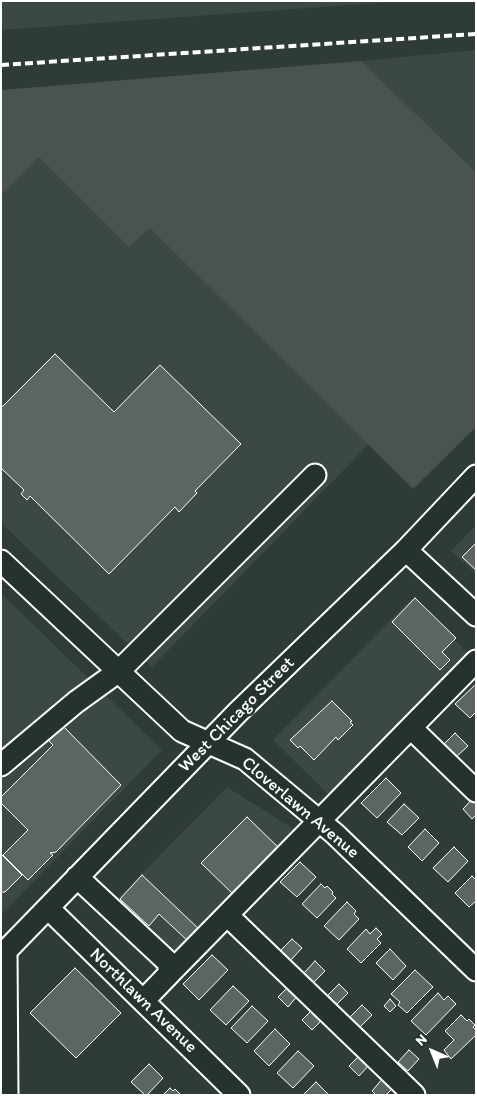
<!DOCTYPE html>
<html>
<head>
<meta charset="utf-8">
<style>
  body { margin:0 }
  #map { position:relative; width:477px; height:1096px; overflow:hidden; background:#2f3b35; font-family:Itim,sans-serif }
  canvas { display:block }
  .frame { position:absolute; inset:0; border:2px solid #fff; pointer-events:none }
  .north { position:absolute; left:407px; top:1026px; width:50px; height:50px; -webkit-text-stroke:4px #26332d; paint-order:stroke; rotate:316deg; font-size:14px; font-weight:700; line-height:20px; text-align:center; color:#fff }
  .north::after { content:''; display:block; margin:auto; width:18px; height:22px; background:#fff; clip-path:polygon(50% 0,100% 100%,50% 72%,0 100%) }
</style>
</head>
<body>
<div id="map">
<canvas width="477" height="1096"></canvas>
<div class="frame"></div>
<div class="north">N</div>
</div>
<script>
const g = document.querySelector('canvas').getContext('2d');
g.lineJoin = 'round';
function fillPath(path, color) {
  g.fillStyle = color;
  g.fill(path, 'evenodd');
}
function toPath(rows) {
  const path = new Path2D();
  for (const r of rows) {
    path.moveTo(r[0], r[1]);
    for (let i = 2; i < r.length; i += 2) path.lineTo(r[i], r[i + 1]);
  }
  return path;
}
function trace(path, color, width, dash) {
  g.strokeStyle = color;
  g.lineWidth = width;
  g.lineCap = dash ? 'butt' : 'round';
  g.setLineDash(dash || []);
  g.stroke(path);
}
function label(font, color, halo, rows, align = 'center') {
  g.font = font + ' Itim,sans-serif';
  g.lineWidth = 5;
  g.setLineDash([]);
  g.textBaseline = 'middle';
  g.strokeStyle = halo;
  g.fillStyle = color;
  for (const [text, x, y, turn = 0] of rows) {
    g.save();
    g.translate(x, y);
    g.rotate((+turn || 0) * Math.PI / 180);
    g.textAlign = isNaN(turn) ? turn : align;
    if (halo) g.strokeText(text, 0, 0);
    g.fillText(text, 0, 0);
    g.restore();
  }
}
fillPath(toPath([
  [1,1,406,1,1,30],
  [476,50,476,172,361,61],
  [39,157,129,247,150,228,369,444,152,667,1,523,1,196],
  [476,525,476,574,451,551],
  [1,593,162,750,1,915],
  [412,598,468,653,329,795,273,740],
  [227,787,297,831,173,957,116,900]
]), '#3c4842');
fillPath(toPath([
  [361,61,476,172,476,427,413,489,150,228,129,247,39,157,1,196,1,90]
]), '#4a544f');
const building = toPath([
  [55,354,114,412,160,365,241,444,195,491,197,493,179,512,175,507,109,574,30,496,27,500,21,494,24,490,1,468,1,408,55,354],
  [476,543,476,570,462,557,476,543],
  [415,598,456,638,442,652,450,660,440,670,392,622,415,598],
  [476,684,476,712,470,718,455,704,476,684],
  [332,701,352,721,350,722,353,725,338,740,336,737,314,760,300,746,298,748,290,740,332,701],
  [57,720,121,785,56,852,50,853,53,855,28,880,3,855,28,830,1,803,1,797,53,745,42,734,57,720],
  [455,733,468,746,455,758,442,746,455,733],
  [386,778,401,793,377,818,361,803,386,778],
  [474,797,476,799,476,815,472,819,463,809,474,797],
  [404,804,419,818,402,835,387,822,404,804],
  [247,817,282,851,236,897,201,863,247,817],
  [425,829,439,843,422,861,408,847,425,829],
  [454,847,468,861,448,882,433,868,454,847],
  [1,854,22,875,5,892,1,892,1,854],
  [300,862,316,877,297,897,280,882,300,862],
  [142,875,201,931,190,943,159,914,149,926,120,899,142,875],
  [472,876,476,880,476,901,469,907,455,893,472,876],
  [321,884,325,888,327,886,333,892,332,894,336,898,317,918,302,904,321,884],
  [347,902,356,911,354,914,359,919,339,940,324,926,347,902],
  [376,928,382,934,377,939,381,943,361,963,347,949,366,929,370,934,376,928],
  [292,939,302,948,290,961,280,951,292,939],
  [390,949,406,966,393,980,376,963,390,949],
  [212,955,228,970,199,1000,183,984,212,955],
  [315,961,325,971,313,983,303,974,315,961],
  [75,968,121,1013,76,1058,30,1013,75,968],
  [415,970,433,987,407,1013,398,1005,400,1002,391,994,415,970],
  [339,984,348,993,336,1005,327,996,339,984],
  [290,985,299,994,288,1007,278,997,290,985],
  [233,986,249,1001,226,1025,210,1010,233,986],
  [438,993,444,1000,448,996,456,1004,426,1035,411,1021,438,993],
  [390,999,396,1006,390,1012,384,1006,390,999],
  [362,1005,372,1015,360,1027,350,1017,362,1005],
  [252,1006,268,1021,247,1043,231,1028,252,1006],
  [314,1008,324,1018,312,1030,302,1020,314,1008],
  [461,1015,467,1021,469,1019,475,1025,473,1027,476,1030,476,1035,451,1059,444,1050,454,1040,445,1031,461,1015],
  [275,1029,290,1044,269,1066,254,1051,275,1029],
  [409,1050,419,1059,408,1071,398,1062,409,1050],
  [298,1051,314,1066,293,1088,277,1073,298,1051],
  [361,1054,371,1063,359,1076,349,1066,361,1054],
  [149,1064,163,1078,147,1095,145,1095,131,1082,149,1064],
  [383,1078,393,1088,386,1095,376,1095,372,1091,383,1078],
  [316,1082,329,1095,303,1095,316,1082],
  [170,1088,173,1091,175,1089,181,1095,163,1095,170,1088]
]);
fillPath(building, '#5b6661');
trace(building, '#fff', 1);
const minor = toPath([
  [406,550,476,615],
  [1,561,182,731,245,759,335,834,476,970],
  [411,728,476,791],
  [1,765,76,702,119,671,315,475],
  [77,877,168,962,170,973,143,1001],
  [48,908,239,1095],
  [227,915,414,1095],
  [6,951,7,1095],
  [1,956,238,712,406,550,476,476],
  [170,973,476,661]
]);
trace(minor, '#fff', 25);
trace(minor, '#26332d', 21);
trace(toPath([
  [1,65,476,34]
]), '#fff', 4, [8, 4]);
label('18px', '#fff', '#26332d', [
  ["West Chicago Street",237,715,-45],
  ["Cloverlawn Avenue",300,808,40],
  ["Northlawn Avenue",143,1001,44]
]);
</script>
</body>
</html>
